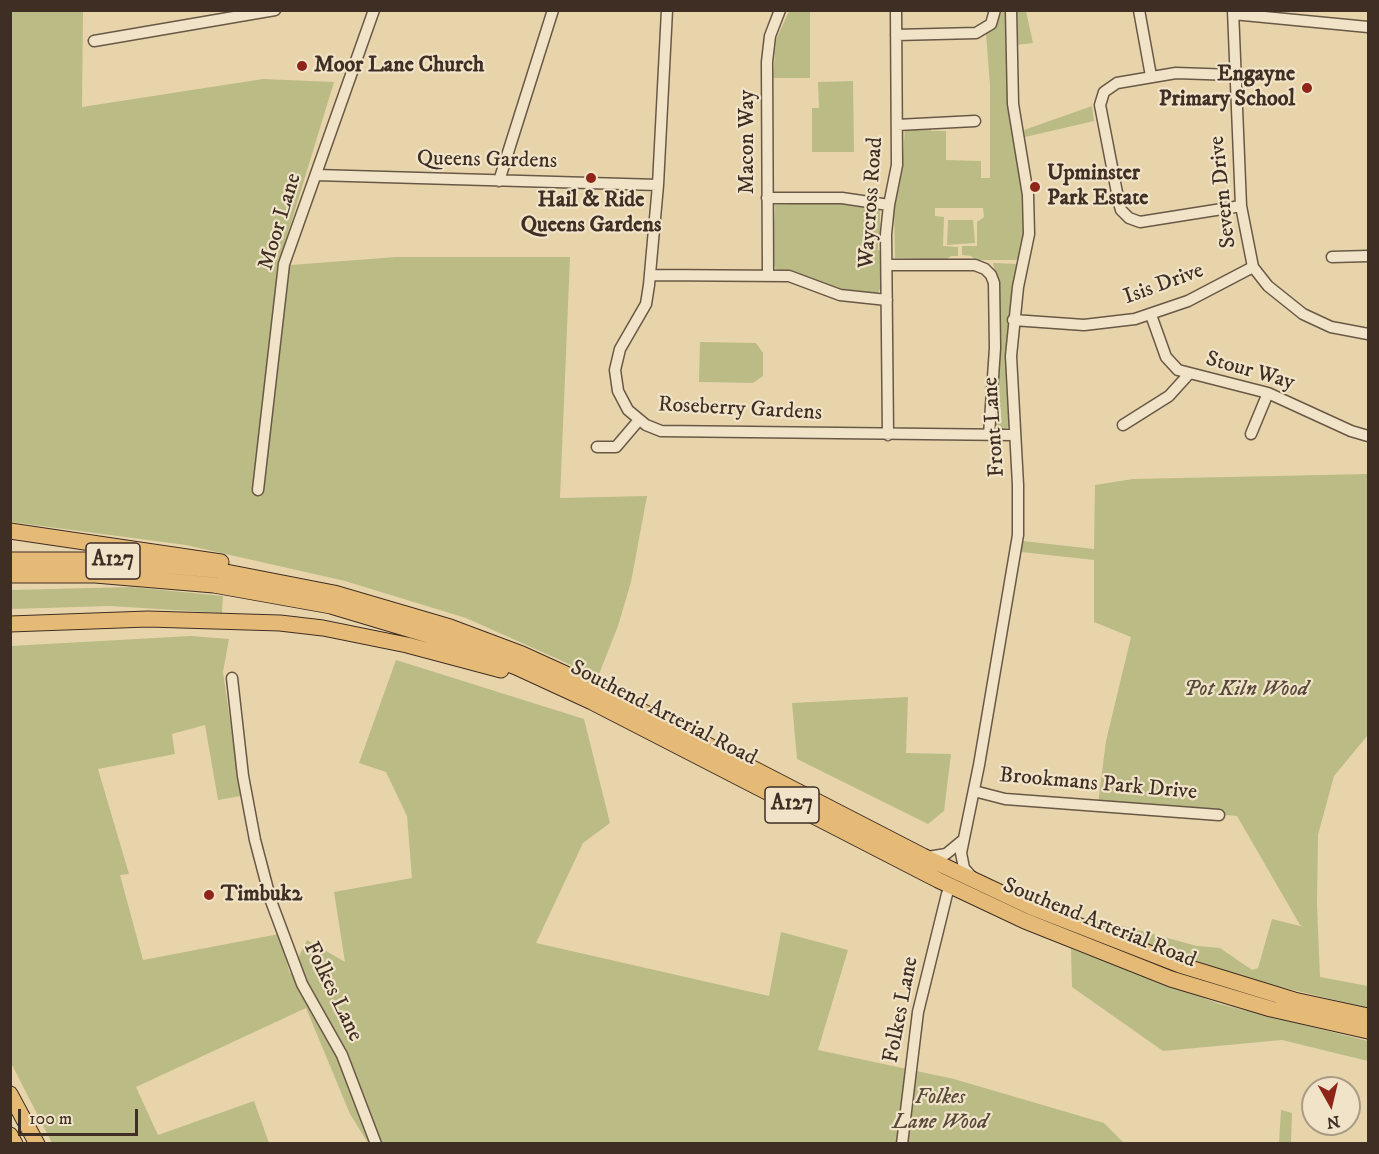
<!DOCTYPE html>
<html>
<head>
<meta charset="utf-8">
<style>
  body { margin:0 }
  #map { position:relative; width:1379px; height:1154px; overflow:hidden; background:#e8d4ab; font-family:"IM FELL DW Pica",serif }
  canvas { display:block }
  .frame { position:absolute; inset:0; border:12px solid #3f2e24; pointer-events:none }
  .north { position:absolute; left:1301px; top:1076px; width:60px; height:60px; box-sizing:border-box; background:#f0e3c8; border:2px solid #a99b86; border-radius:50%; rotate:172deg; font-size:16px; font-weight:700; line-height:24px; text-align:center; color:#3f2e24 }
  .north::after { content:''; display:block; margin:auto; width:21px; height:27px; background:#8f2418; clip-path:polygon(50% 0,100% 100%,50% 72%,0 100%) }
  .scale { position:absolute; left:18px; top:1109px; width:120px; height:27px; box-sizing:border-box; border:3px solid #3f2e24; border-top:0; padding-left:8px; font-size:18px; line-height:21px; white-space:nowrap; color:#3f2e24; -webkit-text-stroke:4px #f0e3c8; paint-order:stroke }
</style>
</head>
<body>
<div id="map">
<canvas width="1379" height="1154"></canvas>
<div class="frame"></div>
<div class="north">N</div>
<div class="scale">100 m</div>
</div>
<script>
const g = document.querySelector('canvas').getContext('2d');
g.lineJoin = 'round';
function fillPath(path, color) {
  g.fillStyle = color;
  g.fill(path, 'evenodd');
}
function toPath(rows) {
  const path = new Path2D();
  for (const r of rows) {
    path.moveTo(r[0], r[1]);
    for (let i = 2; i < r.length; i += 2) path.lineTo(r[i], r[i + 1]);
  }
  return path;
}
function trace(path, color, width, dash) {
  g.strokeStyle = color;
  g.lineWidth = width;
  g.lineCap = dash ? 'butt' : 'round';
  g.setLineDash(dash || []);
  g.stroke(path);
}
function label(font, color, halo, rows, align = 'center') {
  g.font = font + ' "IM FELL DW Pica",serif';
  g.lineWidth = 4.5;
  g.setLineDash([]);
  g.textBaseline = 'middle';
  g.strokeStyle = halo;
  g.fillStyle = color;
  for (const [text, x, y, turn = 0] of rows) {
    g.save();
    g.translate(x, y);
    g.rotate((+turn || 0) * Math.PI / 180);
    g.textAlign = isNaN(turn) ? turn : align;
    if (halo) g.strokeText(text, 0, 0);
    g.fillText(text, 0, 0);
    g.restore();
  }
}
fillPath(toPath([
  [11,10,83,11,82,107,263,79,334,82,278,266,396,257,570,257,560,498,647,496,631,582,618,626,599,674,580,669,466,618,345,581,186,545,11,522],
  [789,11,810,11,810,78,773,78,776,40],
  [1002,11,1007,11,1008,102,1024,202,1024,234,1019,260,976,260,971,256,962,255,962,246,977,246,977,222,984,217,983,208,935,208,935,216,944,217,943,246,958,247,958,256,951,256,946,260,895,258,894,209,902,172,905,127,931,125,931,131,946,131,946,160,981,161,981,178,990,178,990,85,986,34,995,26],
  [1017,11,1026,11,1033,43,1016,45],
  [853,81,854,152,812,152,812,108,819,108,818,82],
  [1092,106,1094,121,1025,137,1024,130],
  [842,201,880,209,880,239,878,240,878,250,880,251,880,289,877,295,851,294,777,270,772,263,775,205],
  [948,220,973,220,975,243,947,245],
  [993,263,1019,264,1010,426,1003,430,996,427,995,422,998,286],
  [700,342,756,343,763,353,763,376,753,383,699,382],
  [1368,474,1368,735,1334,776,1318,835,1317,904,1320,977,1368,986,1368,1008,1223,973,1095,930,1097,919,1197,946,1220,948,1252,970,1258,968,1272,919,1304,927,1300,925,1237,816,1098,804,1106,741,1131,637,1094,622,1094,560,1021,552,1023,541,1094,549,1095,485,1133,479],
  [131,587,223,596,222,613,110,606,11,609,11,590],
  [191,636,229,639,223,672,241,796,218,800,205,725,172,734,175,754,98,769,129,874,120,875,143,960,279,934,290,974,307,940,345,962,334,892,412,878,407,816,386,772,359,763,396,660,584,719,610,823,583,843,536,943,769,996,781,932,848,950,818,1050,954,1079,1104,1123,1124,1143,368,1143,350,1114,306,1008,136,1087,158,1135,254,1101,269,1143,52,1143,11,1063,11,646],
  [908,697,906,753,951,754,944,811,928,824,797,759,792,703],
  [1071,949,1220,1004,1368,1041,1368,1061,1282,1040,1163,1051,1072,987],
  [1281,1110,1292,1113,1291,1143,1279,1143]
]), '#bbbb86');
const minor = toPath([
  [667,10,658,185,649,285,646,304,620,349,615,370,618,391,628,410,646,425,661,431,1014,435],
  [1139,10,1151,76],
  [1233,10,1241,206,1253,267,1268,286,1303,314,1331,327,1368,334],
  [1233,14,1368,27],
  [896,35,976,33,991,24,995,10],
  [94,41,275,10],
  [1234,75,1176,73,1117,83,1104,92,1100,105,1119,203,1121,210,1129,218,1140,222,1241,206],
  [897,125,975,121],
  [316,175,658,185],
  [499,181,553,10],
  [767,198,842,198,889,205],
  [1332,257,1368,256],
  [887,265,975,265,985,269,991,275,994,283,995,348,989,435],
  [651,275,789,276,840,295,887,300],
  [768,275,767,62,770,36,780,10],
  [1151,315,1166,357,1178,370,1268,393,1351,431,1368,436],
  [1013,320,1084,325,1135,319,1188,301,1253,267],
  [1123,425,1169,396,1188,375],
  [1251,434,1268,393],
  [888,435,886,234,889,205,897,165,896,10],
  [597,447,616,447,639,420],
  [258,490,284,264,374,10],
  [232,678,243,776,255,840,271,901,302,984,342,1055,376,1144],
  [974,791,1005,799,1219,815],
  [928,857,946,854,963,840],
  [972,877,964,868,961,853,979,765,1018,535,1018,485,1011,356,1018,287,1029,234,1028,195,1013,104,1011,10],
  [902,1144,918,1012,947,894,951,887]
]);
const highway = toPath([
  [10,531,221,562],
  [10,560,96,560,216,570,334,593,450,627,522,654,599,689,923,856,1031,907,1180,965,1294,1000,1368,1016],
  [10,575,95,575,214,585,331,606,445,640,516,667,592,702,938,880,1025,921,1171,979,1271,1009,1368,1031],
  [10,624,148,619,280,623,323,628,407,645,501,670],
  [10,1094,37,1144],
  [10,1135,15,1144]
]);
trace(minor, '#695846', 13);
trace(highway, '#3f2e24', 17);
trace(minor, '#f0e3c8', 10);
trace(highway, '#e4ba76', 15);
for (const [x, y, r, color] of [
  [302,66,6,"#8f2418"],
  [1307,88,6,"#8f2418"],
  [591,178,6,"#8f2418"],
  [1035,187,6,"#8f2418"],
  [209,895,6,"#8f2418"]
]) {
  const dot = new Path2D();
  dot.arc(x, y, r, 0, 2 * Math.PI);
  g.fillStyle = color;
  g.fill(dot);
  trace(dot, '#f0e3c8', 2);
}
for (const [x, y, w] of [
  [113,561,54],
  [792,805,54]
]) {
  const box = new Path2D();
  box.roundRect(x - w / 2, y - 18, w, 36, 4.5);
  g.fillStyle = '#f0e3c8';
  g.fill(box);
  trace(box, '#3f2e24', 1.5);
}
label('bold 21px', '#3f2e24', null, [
  ["A127",113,561],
  ["A127",792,805]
]);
label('bold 22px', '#3f2e24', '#f0e3c8', [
  ["Moor Lane Church",314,66],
  ["Engayne",1295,75,"right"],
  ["Primary School",1295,100,"right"],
  ["Upminster",1047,174],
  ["Park Estate",1047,199],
  ["Hail & Ride",591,201,"center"],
  ["Queens Gardens",591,226,"center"],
  ["Timbuk2",221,895]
], 'left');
label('22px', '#3f2e24', '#f0e3c8', [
  ["Macon Way",748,142,-90],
  ["Queens Gardens",487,161,1],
  ["Severn Drive",1224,192,-96],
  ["Waycross Road",872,203,-86],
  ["Moor Lane",281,222,-73],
  ["Isis Drive",1164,285,-20],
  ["Stour Way",1250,372,16],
  ["Roseberry Gardens",740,410,3],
  ["Front Lane",995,427,-94],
  ["Southend Arterial Road",663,714,27],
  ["Brookmans Park Drive",1098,785,5],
  ["Southend Arterial Road",1099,924,22],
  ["Folkes Lane",332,992,64],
  ["Folkes Lane",902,1010,-79]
]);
label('italic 22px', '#584a38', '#f0e3c8', [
  ["Pot Kiln Wood",1246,690],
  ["Folkes",940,1098],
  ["Lane Wood",940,1123]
]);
</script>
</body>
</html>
